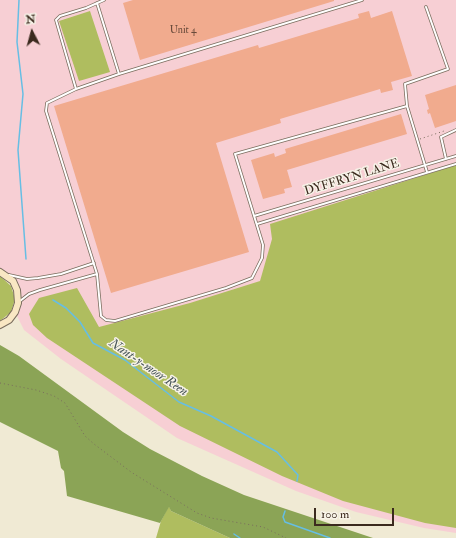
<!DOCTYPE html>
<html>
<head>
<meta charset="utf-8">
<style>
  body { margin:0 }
  #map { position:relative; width:456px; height:538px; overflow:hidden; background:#f0ead4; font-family:"IM FELL Double Pica",serif }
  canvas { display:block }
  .north { position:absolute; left:12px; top:12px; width:40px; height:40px; -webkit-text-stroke:3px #f7f3e8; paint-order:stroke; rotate:354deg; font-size:11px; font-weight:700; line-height:16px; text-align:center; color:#3b2a1e }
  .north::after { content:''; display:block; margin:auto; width:14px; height:18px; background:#3b2a1e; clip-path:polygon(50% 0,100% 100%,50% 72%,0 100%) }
  .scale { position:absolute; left:314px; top:508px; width:80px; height:18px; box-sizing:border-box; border:2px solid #3b2a1e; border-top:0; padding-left:5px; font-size:12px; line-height:14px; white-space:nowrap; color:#3b2a1e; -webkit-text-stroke:3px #f7f3e8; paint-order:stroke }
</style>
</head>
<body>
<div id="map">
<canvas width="456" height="538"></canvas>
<div class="north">N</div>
<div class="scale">100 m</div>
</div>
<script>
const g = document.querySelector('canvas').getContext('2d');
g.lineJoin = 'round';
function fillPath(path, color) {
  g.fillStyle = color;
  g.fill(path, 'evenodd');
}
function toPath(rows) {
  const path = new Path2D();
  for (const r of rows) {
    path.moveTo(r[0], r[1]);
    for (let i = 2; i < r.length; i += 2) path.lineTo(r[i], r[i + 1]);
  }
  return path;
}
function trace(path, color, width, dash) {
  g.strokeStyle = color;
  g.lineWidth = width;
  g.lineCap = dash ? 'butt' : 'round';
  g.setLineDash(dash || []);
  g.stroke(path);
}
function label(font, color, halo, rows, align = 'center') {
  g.font = font + ' "IM FELL Double Pica",serif';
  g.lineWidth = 3;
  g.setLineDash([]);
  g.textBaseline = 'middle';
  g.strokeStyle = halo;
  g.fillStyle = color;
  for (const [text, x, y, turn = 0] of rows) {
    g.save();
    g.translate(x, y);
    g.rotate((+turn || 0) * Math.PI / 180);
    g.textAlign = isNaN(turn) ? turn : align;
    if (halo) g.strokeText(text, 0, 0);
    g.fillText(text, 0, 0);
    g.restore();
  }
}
fillPath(toPath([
  [0,0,456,0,456,533,424,528,356,512,296,491,177,438,61,359,24,330,15,312,17,290,0,271]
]), '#f7cfd4');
fillPath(toPath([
  [90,11,110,72,79,81,59,21],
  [456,165,456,528,425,523,343,501,282,476,180,426,47,338,33,325,29,314,39,298,77,288,99,327,190,303,260,281,272,239,270,224],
  [0,276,11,286,15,299,11,312,0,321],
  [169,506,171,511,230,538,156,538,161,521]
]), '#afbd5f');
fillPath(toPath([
  [0,345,19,356,123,432,150,449,202,476,244,495,373,538,230,538,171,511,169,507,160,523,67,496,64,471,61,468,58,451,0,422]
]), '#8ba456');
trace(toPath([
  [19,0,17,42,23,94,18,150,26,259],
  [53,300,66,308,80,322,93,343,125,360,179,402,211,416,277,452,298,475,297,481],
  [285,511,283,517,285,522,330,538],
  [234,534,240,538]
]), '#66bee4', 1.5);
fillPath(toPath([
  [133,0,334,0,334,1,140,60,123,3],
  [369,11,371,18,392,11,412,76,391,82,393,90,381,93,380,89,280,119,281,123,216,143,249,252,111,293,54,106,258,45,259,48,359,18,358,14],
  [456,85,456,121,435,128,430,113,428,114,427,110,429,109,425,95],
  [401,114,407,134,287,170,292,187,284,189,285,193,263,199,251,160,274,153,275,157,286,153,285,149]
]), '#f1ab8e');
const lane = toPath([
  [362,0,119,74,76,89,47,103,46,111,97,274,101,316,106,320,115,321,226,288,252,278,262,258,263,245,235,154,407,106,427,172],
  [97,3,119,74],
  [76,89,56,20,60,16,86,8,104,0],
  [407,106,405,84,448,69,426,7],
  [446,159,441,137,456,130],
  [254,216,456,156],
  [257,224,456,164],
  [9,275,27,279,38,278,61,274,94,263],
  [20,301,29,294,40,290,97,274]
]);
const secondary = toPath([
  [0,272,13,281,17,290,18,303,15,312,9,320,0,325]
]);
trace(lane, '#7a6d5e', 3.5);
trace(secondary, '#7a6d5e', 8);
trace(toPath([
  [420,139,444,131],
  [0,383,36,390,54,396,65,403,85,436,94,444,131,472,197,513,211,518,263,527,286,538]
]), '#7a6d5e', 1, [1, 3]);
trace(lane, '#fff', 2);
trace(secondary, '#f9e7c3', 6);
label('10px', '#684a3a', null, [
  ["Unit 4",183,31]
]);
label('12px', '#3b2a1e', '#f7f3e8', [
  ["DYFFRYN LANE",352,178,-17]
]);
label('italic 13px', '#485659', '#f7f3e8', [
  ["Nant-y-moor Reen",148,368,34]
]);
</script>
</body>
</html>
